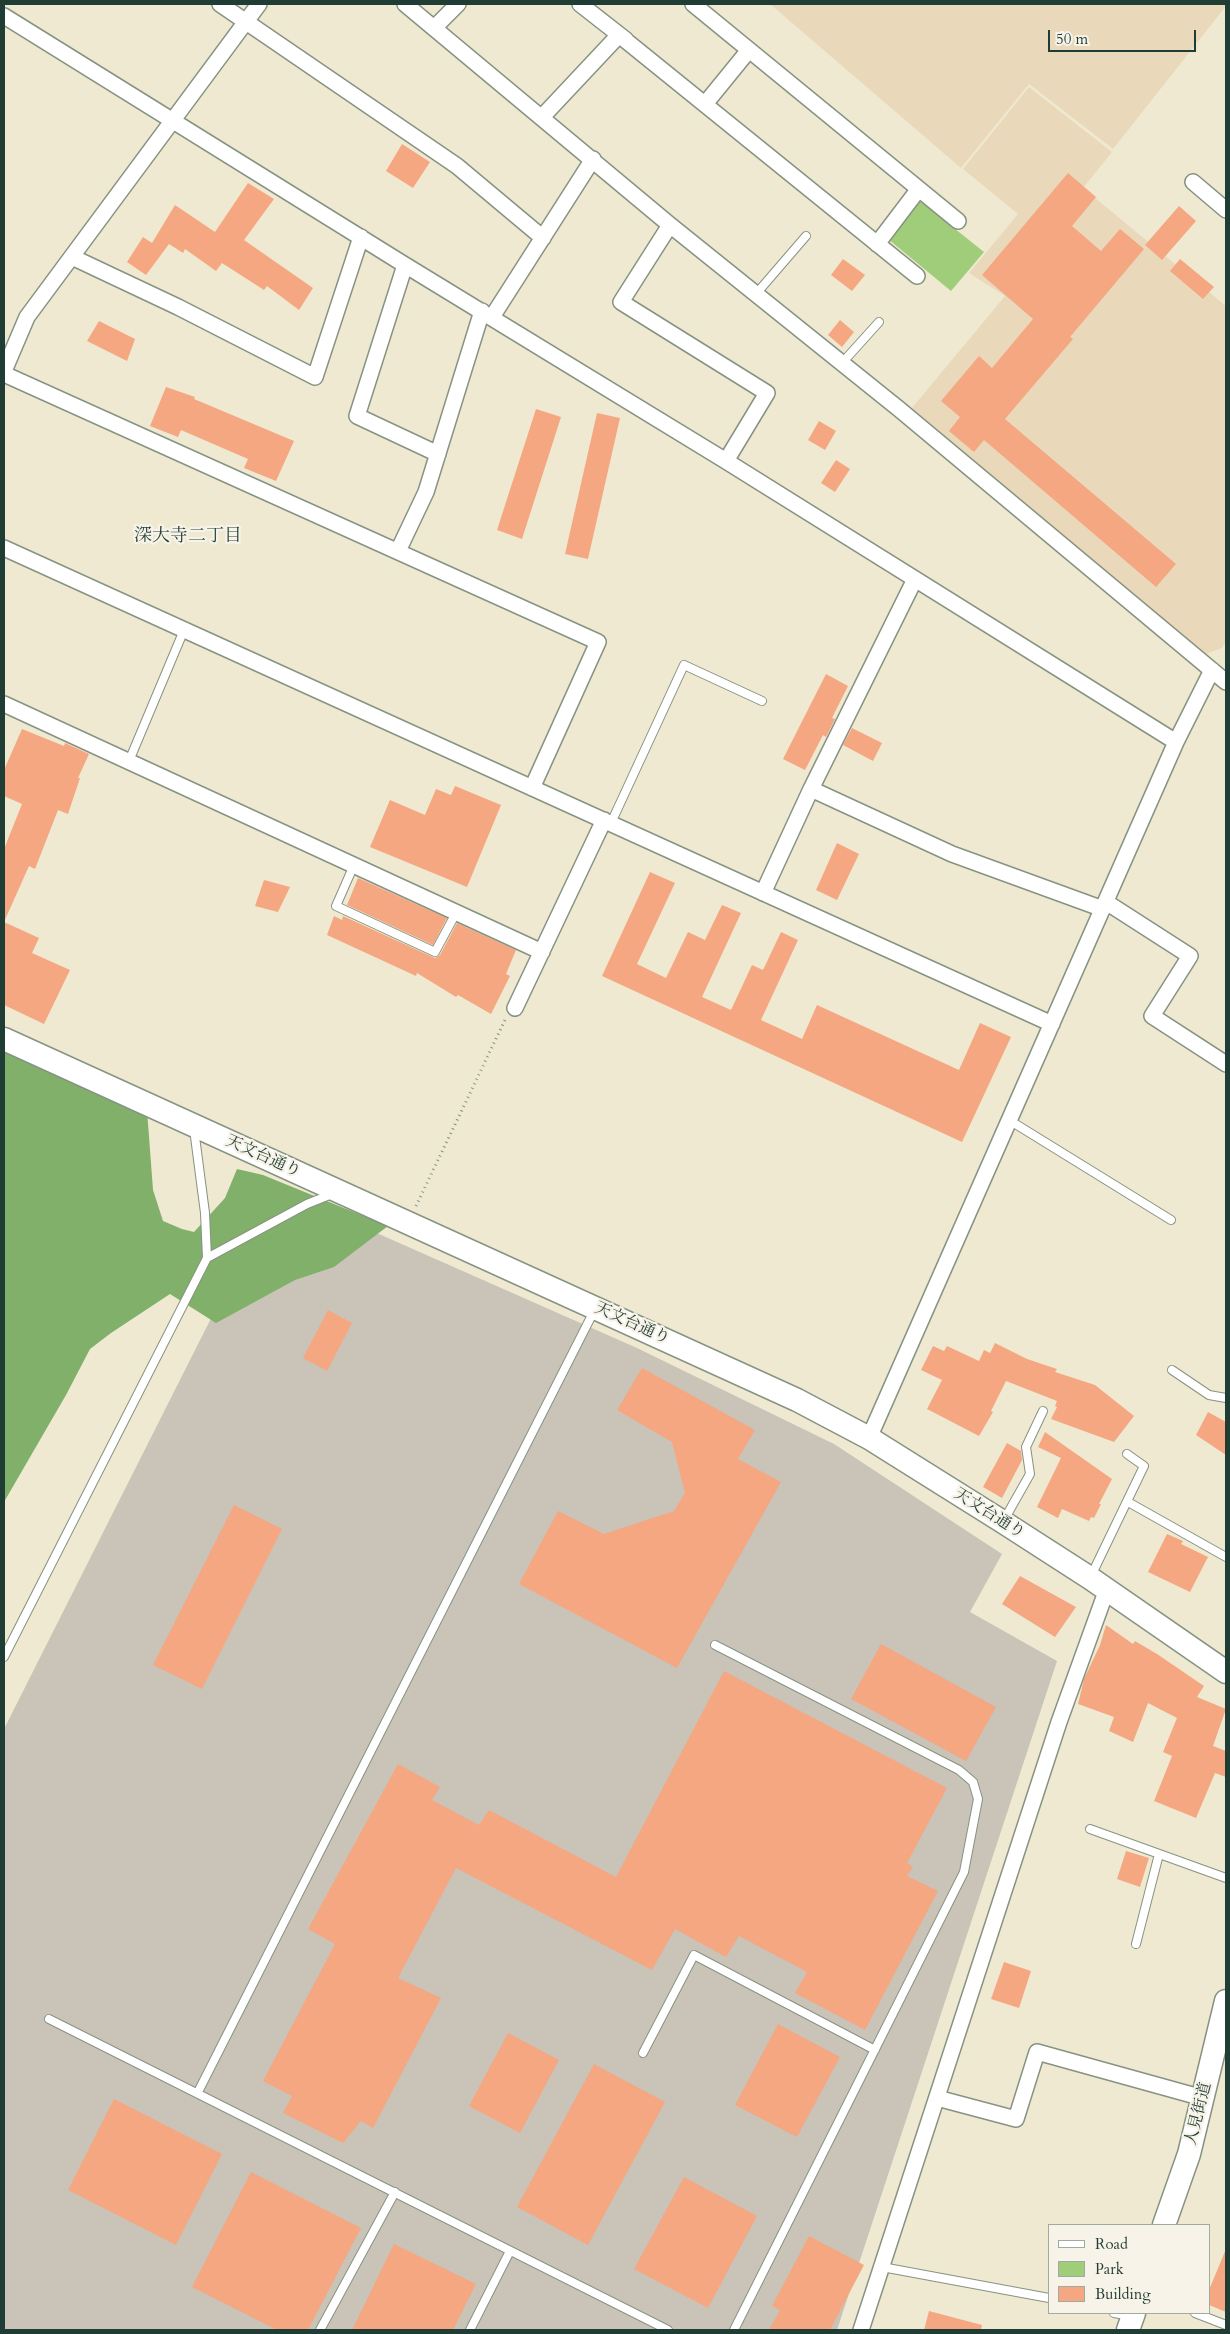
<!DOCTYPE html>
<html>
<head>
<meta charset="utf-8">
<style>
  body { margin:0 }
  #map { position:relative; width:1230px; height:2334px; overflow:hidden; background:#efe9d1; font-family:Cardo,serif }
  canvas { display:block }
  .frame { position:absolute; inset:0; border:5px solid #1f3d34; pointer-events:none }
  .legend { position:absolute; left:1048px; top:2224px; width:162px; height:90px; box-sizing:border-box; background:#f7f3e8; border:1px solid #a1aaa0; margin:0; padding:6px 9px; list-style:none; font-size:15px; color:#1f3d34 }
  .legend li { display:flex; align-items:center; gap:10px; height:25px }
  .legend b { width:25px; border:1px solid #a1aaa0 }
  .scale { position:absolute; left:1048px; top:30px; width:148px; height:22px; box-sizing:border-box; border:2px solid #1f3d34; border-top:0; padding-left:6px; font-size:15px; line-height:18px; white-space:nowrap; color:#1f3d34; -webkit-text-stroke:4px #f7f3e8; paint-order:stroke }
</style>
</head>
<body>
<div id="map">
<canvas width="1230" height="2334"></canvas>
<div class="frame"></div>
<ul class="legend">
<li><b style="height:6px;background:#fff"></b>Road</li>
<li><b style="height:14px;background:#a0cd7a"></b>Park</li>
<li><b style="height:14px;background:#f5a782"></b>Building</li>
</ul>
<div class="scale">50 m</div>
</div>
<script>
const g = document.querySelector('canvas').getContext('2d');
g.lineJoin = 'round';
function fillPath(path, color) {
  g.fillStyle = color;
  g.fill(path, 'evenodd');
}
function toPath(rows) {
  const path = new Path2D();
  for (const r of rows) {
    path.moveTo(r[0], r[1]);
    for (let i = 2; i < r.length; i += 2) path.lineTo(r[i], r[i + 1]);
  }
  return path;
}
function trace(path, color, width, dash) {
  g.strokeStyle = color;
  g.lineWidth = width;
  g.lineCap = dash ? 'butt' : 'round';
  g.setLineDash(dash || []);
  g.stroke(path);
}
function label(font, color, halo, rows, align = 'center') {
  g.font = font + ' Cardo,"Noto Serif JP",serif';
  g.lineWidth = 4.5;
  g.setLineDash([]);
  g.textBaseline = 'middle';
  g.strokeStyle = halo;
  g.fillStyle = color;
  for (const [text, x, y, turn = 0] of rows) {
    g.save();
    g.translate(x, y);
    g.rotate((+turn || 0) * Math.PI / 180);
    g.textAlign = isNaN(turn) ? turn : align;
    if (halo) g.strokeText(text, 0, 0);
    g.fillText(text, 0, 0);
    g.restore();
  }
}
fillPath(toPath([
  [770,4,1226,4,1226,6,1113,149,1029,84,961,168],
  [1029,87,1112,152,1083,188,1226,306,1226,641,1222,648,1206,654,912,408,1005,296,969,273,1018,214,963,169]
]), '#e9d9ba');
fillPath(toPath([
  [311,1204,637,1348,834,1444,1002,1554,970,1612,1057,1661,837,2330,4,2330,4,1729,250,1241]
]), '#c9c3b8');
fillPath(toPath([
  [920,201,984,252,951,291,888,239]
]), '#a0cd7a');
fillPath(toPath([
  [4,1050,147,1110,153,1190,163,1221,182,1229,194,1232,225,1198,237,1169,263,1175,388,1226,334,1267,295,1280,216,1323,170,1294,111,1333,90,1349,66,1395,4,1502]
]), '#80b06a');
fillPath(toPath([
  [402,144,430,162,413,188,386,171],
  [1068,173,1096,197,1072,226,1101,251,1120,229,1144,249,1070,337,1073,339,1005,419,1176,564,1156,587,984,440,974,452,949,431,960,417,941,401,979,356,992,368,1033,319,982,275],
  [248,183,274,199,244,240,313,288,299,310,267,286,264,290,222,263,216,271,185,249,183,253,169,244,146,275,127,262,143,237,152,243,175,205,215,232],
  [1179,206,1196,221,1162,260,1145,245],
  [843,259,865,275,852,291,831,275],
  [1180,259,1214,287,1203,299,1170,271],
  [840,320,854,332,842,347,828,335],
  [99,321,135,339,127,361,87,341],
  [166,387,195,397,194,399,294,441,276,481,244,468,248,459,181,430,178,437,150,426],
  [536,409,561,417,522,539,497,530],
  [597,413,620,418,588,559,565,554],
  [819,421,836,431,825,450,808,440],
  [836,460,850,469,835,492,821,483],
  [826,674,848,686,832,718,835,719,826,737,823,735,805,770,783,759],
  [852,728,882,743,873,761,843,745],
  [22,729,64,746,65,743,89,754,78,778,80,778,68,814,58,810,35,869,29,866,4,922,39,938,32,953,70,970,44,1024,4,1005,4,849,22,804,4,796,4,770],
  [455,786,501,805,467,887,370,847,390,800,425,815,436,789,451,795],
  [837,843,859,854,837,900,816,890],
  [650,872,675,883,637,964,666,978,688,932,705,940,722,905,741,913,702,997,731,1010,752,965,763,970,781,932,798,940,761,1020,802,1039,817,1005,959,1070,980,1023,1011,1037,962,1142,602,976],
  [358,878,447,918,433,945,347,905],
  [264,880,290,887,278,912,255,906],
  [334,916,342,920,343,916,435,958,440,955,457,923,516,950,506,974,510,976,491,1014,458,995,456,997,417,973,416,976,327,935],
  [328,1310,352,1323,327,1371,303,1358],
  [995,1343,1027,1359,1057,1369,1055,1372,1095,1385,1134,1416,1114,1442,1051,1419,1057,1407,1055,1406,1057,1401,1006,1381,991,1411,993,1412,979,1436,927,1409,942,1380,921,1370,933,1346,944,1351,947,1346,979,1361,984,1350,990,1353],
  [642,1368,755,1430,738,1459,781,1482,677,1668,519,1584,558,1511,604,1534,674,1511,685,1493,672,1442,617,1410],
  [1208,1412,1226,1422,1226,1455,1196,1435],
  [1045,1432,1112,1479,1099,1504,1101,1504,1094,1518,1091,1517,1089,1521,1062,1509,1058,1518,1037,1507,1061,1458,1038,1447],
  [1007,1443,1021,1451,1022,1460,1002,1498,983,1487],
  [234,1505,282,1529,202,1689,153,1665],
  [1167,1534,1183,1541,1181,1544,1208,1557,1190,1592,1148,1572],
  [1020,1576,1076,1607,1055,1637,1002,1604],
  [1106,1625,1133,1644,1135,1641,1157,1654,1204,1686,1197,1697,1226,1709,1213,1746,1226,1751,1226,1777,1215,1773,1196,1818,1154,1801,1172,1756,1163,1752,1177,1718,1148,1703,1133,1742,1109,1731,1114,1717,1078,1704,1084,1679,1100,1645],
  [881,1644,996,1707,966,1761,851,1699],
  [724,1671,947,1788,907,1863,913,1867,907,1876,938,1891,865,2030,795,1993,807,1972,739,1936,726,1957,675,1929,652,1970,456,1868,398,1978,441,1998,373,2128,361,2121,343,2143,283,2113,292,2096,263,2081,335,1944,308,1929,398,1764,440,1787,432,1800,479,1825,489,1810,616,1877],
  [1126,1851,1149,1858,1140,1887,1117,1879],
  [1004,1962,1031,1971,1019,2008,991,1999],
  [778,2024,840,2057,797,2137,735,2105],
  [508,2033,559,2060,520,2133,469,2106],
  [594,2064,665,2102,588,2245,517,2207],
  [114,2099,222,2154,176,2245,68,2190],
  [251,2172,361,2228,308,2330,277,2330,192,2287],
  [684,2177,757,2216,708,2308,634,2269],
  [809,2236,864,2265,830,2330,769,2330,780,2310,772,2306],
  [394,2244,476,2284,453,2330,352,2330],
  [1226,2249,1226,2312,1209,2305,1209,2290],
  [929,2311,982,2325,981,2330,924,2330]
]), '#f5a782');
const lane = toPath([
  [756,294,806,236],
  [842,363,879,322],
  [129,761,184,630],
  [611,823,684,665,762,701],
  [354,865,336,906,435,952,456,913],
  [1009,1120,1171,1220],
  [207,1258,307,1204,332,1194],
  [1172,1370,1209,1395,1226,1398],
  [1128,1502,1226,1557],
  [1004,1520,1030,1474,1026,1447,1043,1411],
  [1091,1576,1144,1466,1127,1454],
  [715,1645,959,1770,973,1782,978,1799,964,1872,734,2330],
  [4,1657,207,1258,205,1213,194,1129],
  [1090,1829,1226,1878],
  [1136,1944,1159,1854],
  [49,2019,668,2330],
  [643,2053,694,1955,875,2050],
  [198,2092,595,1309],
  [882,2267,1049,2298],
  [1114,2313,1131,2316],
  [1195,2313,1226,2325],
  [320,2330,395,2192],
  [470,2330,510,2251]
]);
const street = toPath([
  [220,4,457,166,543,238],
  [405,4,670,225,899,409,1226,682],
  [580,4,626,40],
  [693,4,958,221],
  [4,16,405,265,726,461,1176,742],
  [434,28,458,4],
  [698,99,705,104,749,50],
  [542,117,619,35,917,276],
  [1193,182,1226,210],
  [670,225,621,302,767,393,726,461],
  [877,244,918,190],
  [72,257,178,307,315,377,361,237],
  [405,265,357,416,438,454],
  [492,317,593,159],
  [4,371,27,317,259,4],
  [4,374,598,642,532,788],
  [4,548,1052,1024],
  [398,551,426,492,482,311],
  [4,704,542,952],
  [811,789,952,854,1103,909],
  [763,893,811,789,915,579],
  [1106,902,1190,956,1152,1016,1226,1064],
  [515,1008,604,820],
  [869,1438,1176,742,1212,670],
  [937,2098,1016,2119,1037,2052,1203,2098],
  [861,2330,1059,1722,1107,1589]
]);
const secondary = toPath([
  [4,1039,797,1400,869,1438,1003,1522,1090,1578,1226,1672],
  [1164,2225,1189,2154,1226,2001],
  [1128,2330,1134,2313]
]);
trace(lane, '#879382', 10);
trace(street, '#879382', 18);
trace(secondary, '#879382', 25);
trace(toPath([
  [416,1206,505,1020]
]), '#879382', 3, [1, 4]);
trace(lane, '#fff', 8);
trace(street, '#fff', 15);
trace(secondary, '#fff', 22);
label('16px', '#1f3d34', '#f7f3e8', [
  ["天文台通り",263,1157,24],
  ["天文台通り",632,1324,24],
  ["天文台通り",989,1514,32],
  ["人見街道",1199,2114,-76]
]);
label('18px', '#1f3d34', '#f7f3e8', [
  ["深大寺二丁目",188,537]
]);
</script>
</body>
</html>
